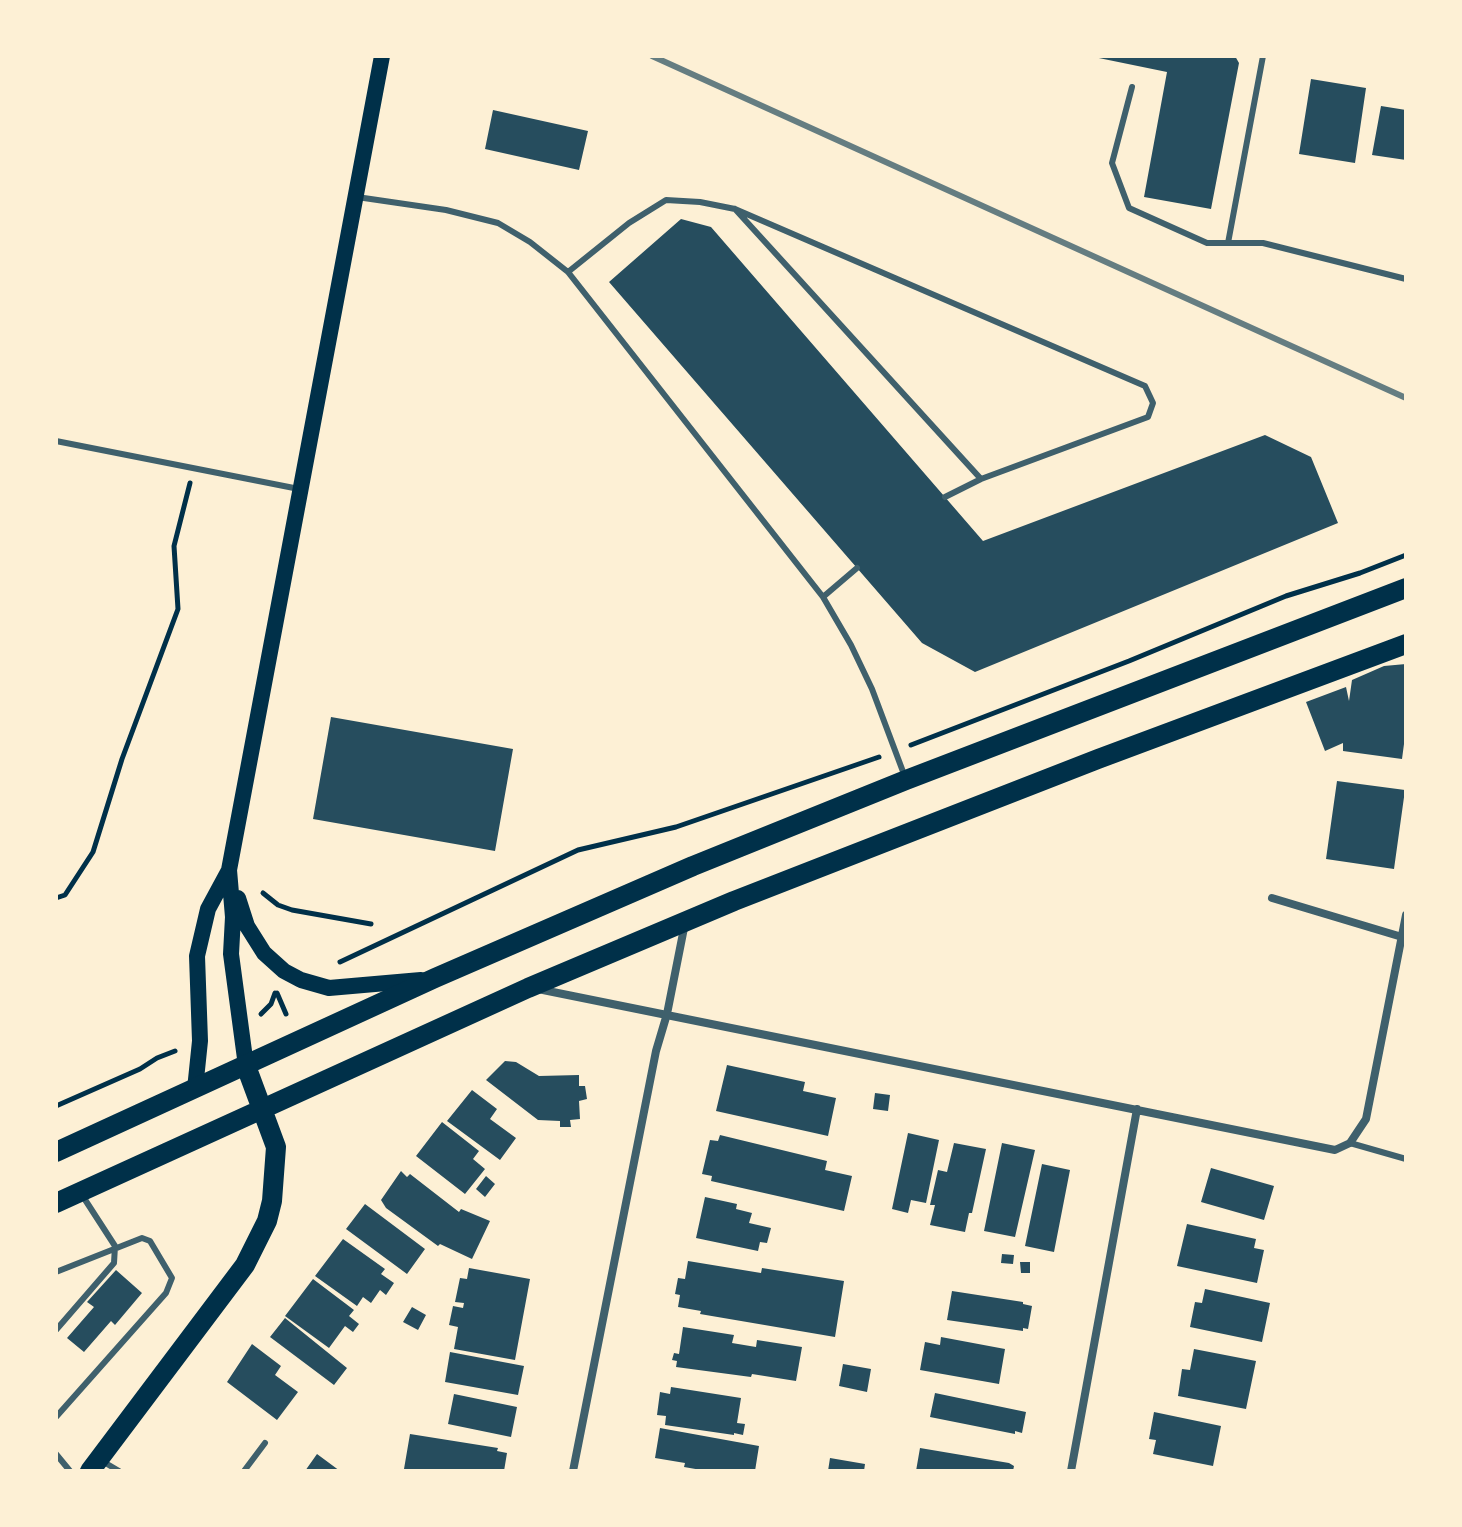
<!DOCTYPE html>
<html>
<head>
<meta charset="utf-8">
<style>
  body { margin:0 }
  #map { position:relative; width:1462px; height:1527px; overflow:hidden; background:#fdf0d5; font-family:"Noto Sans",sans-serif }
  canvas { display:block }
  .frame { position:absolute; inset:0; border:58px solid #fdf0d5; pointer-events:none }
</style>
</head>
<body>
<div id="map">
<canvas width="1462" height="1527"></canvas>
<div class="frame"></div>
</div>
<script>
const g = document.querySelector('canvas').getContext('2d');
g.lineJoin = 'round';
function fillPath(path, color) {
  g.fillStyle = color;
  g.fill(path, 'evenodd');
}
function toPath(rows) {
  const path = new Path2D();
  for (const r of rows) {
    path.moveTo(r[0], r[1]);
    for (let i = 2; i < r.length; i += 2) path.lineTo(r[i], r[i + 1]);
  }
  return path;
}
function trace(path, color, width, dash) {
  g.strokeStyle = color;
  g.lineWidth = width;
  g.lineCap = dash ? 'butt' : 'round';
  g.setLineDash(dash || []);
  g.stroke(path);
}
fillPath(toPath([
  [1089,56,1235,56,1239,63,1211,209,1144,197,1167,72],
  [1311,79,1366,88,1355,163,1299,154],
  [1381,106,1406,110,1406,160,1372,155],
  [493,110,588,131,579,170,485,149],
  [681,219,711,227,983,541,1265,435,1311,457,1338,523,975,672,922,643,609,282],
  [1406,664,1406,729,1402,759,1343,751,1343,743,1325,751,1306,702,1346,687,1349,701,1352,680,1384,666],
  [331,717,513,749,495,851,313,819],
  [1337,781,1405,790,1394,869,1326,859],
  [505,1061,516,1062,539,1076,579,1075,579,1086,585,1086,587,1099,579,1101,580,1119,570,1120,571,1127,560,1127,560,1121,538,1120,486,1080],
  [727,1065,805,1082,803,1091,836,1098,828,1136,716,1111],
  [472,1090,497,1109,490,1119,516,1138,500,1160,447,1121],
  [875,1093,890,1095,888,1111,873,1109],
  [442,1122,479,1151,473,1159,485,1169,465,1194,416,1156],
  [908,1133,939,1140,926,1203,911,1200,908,1213,892,1209],
  [720,1135,827,1161,825,1170,852,1176,844,1211,711,1181,712,1176,702,1174,710,1140,718,1141],
  [954,1143,986,1149,972,1213,969,1213,965,1232,930,1225,935,1205,930,1205,938,1170,947,1172],
  [1002,1143,1035,1150,1015,1237,984,1231],
  [1042,1164,1070,1170,1054,1252,1025,1246],
  [1211,1168,1274,1186,1264,1220,1201,1202],
  [401,1171,407,1177,410,1174,459,1212,461,1209,490,1221,472,1259,440,1244,438,1246,386,1208,381,1200],
  [486,1176,495,1184,485,1197,476,1189],
  [705,1197,737,1204,736,1209,752,1213,749,1223,771,1228,767,1243,760,1242,758,1251,696,1238],
  [365,1204,425,1249,407,1274,346,1229],
  [1187,1224,1256,1239,1254,1248,1264,1250,1257,1283,1177,1266],
  [343,1239,385,1269,381,1274,394,1283,386,1295,380,1290,371,1303,363,1297,357,1306,315,1276],
  [1002,1254,1014,1255,1013,1264,1001,1263],
  [688,1261,761,1273,762,1268,844,1281,835,1337,700,1314,701,1311,678,1307,680,1295,675,1294,678,1278,685,1279],
  [1020,1262,1030,1262,1030,1273,1021,1273],
  [469,1268,530,1279,515,1360,454,1349,458,1327,449,1325,453,1306,463,1308,464,1303,455,1302,460,1278,467,1279],
  [116,1270,142,1293,115,1325,111,1321,84,1352,67,1338,94,1307,87,1302],
  [313,1279,354,1310,349,1316,359,1324,353,1332,345,1326,329,1348,285,1316],
  [1205,1289,1270,1303,1262,1342,1190,1327,1195,1302,1202,1303],
  [952,1291,1023,1302,1023,1304,1032,1306,1028,1329,1023,1328,1023,1331,947,1320],
  [412,1307,426,1315,418,1330,403,1322],
  [285,1318,347,1368,334,1385,270,1337],
  [683,1327,734,1335,732,1343,756,1347,757,1340,802,1347,796,1381,752,1374,751,1377,676,1367,677,1361,672,1360,674,1353,679,1354],
  [941,1337,1005,1349,999,1384,920,1370,925,1342,940,1345],
  [252,1344,281,1366,275,1375,298,1392,277,1420,227,1382],
  [1194,1349,1256,1361,1246,1409,1178,1396,1182,1369,1190,1370],
  [450,1352,524,1366,518,1395,445,1382],
  [843,1364,871,1369,867,1392,839,1386],
  [671,1387,741,1398,737,1423,745,1424,743,1435,734,1433,734,1435,665,1425,666,1416,657,1415,660,1392,670,1394],
  [935,1393,1026,1412,1022,1433,1015,1431,1015,1434,930,1417],
  [454,1394,517,1407,511,1437,448,1424],
  [1154,1412,1221,1426,1213,1466,1153,1454,1156,1440,1149,1439],
  [660,1428,759,1446,755,1471,707,1471,684,1467,685,1463,655,1458],
  [410,1434,498,1448,497,1451,507,1453,504,1471,419,1471,404,1469],
  [920,1448,1009,1463,1014,1466,1013,1471,916,1471],
  [317,1454,340,1471,305,1471],
  [830,1458,865,1464,864,1471,828,1471]
]), '#264d5e');
trace(toPath([
  [911,745,1129,661,1286,596,1360,573,1406,555],
  [263,893,278,905,292,910,371,924],
  [56,898,65,895,93,852,122,759,178,609,174,546,190,483],
  [340,962,578,850,676,827,879,757],
  [277,993,286,1014],
  [261,1014,271,1004,275,993],
  [56,1106,140,1069,157,1058,175,1051]
]), '#003049', 5);
trace(toPath([
  [1132,87,1112,163,1129,208,1207,243,1263,243,1406,279],
  [357,197,446,210,498,223,530,242,568,272,823,597,851,645,872,689,905,777],
  [1228,243,1263,56],
  [568,272,629,223,666,200,700,202,735,209,1145,386,1153,403,1148,417,981,479,735,209],
  [56,441,299,489],
  [945,497,981,479],
  [823,597,857,568],
  [1350,1143,1406,1159],
  [56,1272,142,1238,150,1241,172,1278,166,1293,56,1417],
  [56,1330,114,1263,115,1246,82,1195],
  [56,1454,70,1471],
  [102,1461,119,1471],
  [244,1471,265,1443]
]), '#3f606c', 6);
trace(toPath([
  [1272,898,1402,937],
  [538,989,1335,1150,1350,1143,1366,1119,1406,915],
  [573,1471,656,1051,667,1014,685,923],
  [1071,1471,1137,1109]
]), '#3f606c', 8);
trace(toPath([
  [238,898,247,926,264,953,284,971,301,980,329,988,421,980],
  [246,1066,231,954,233,917,229,870,382,56],
  [195,1089,200,1041,197,956,208,909,228,872]
]), '#003049', 16);
trace(toPath([
  [56,1152,435,978,693,866,906,780,1406,588],
  [56,1203,528,988,734,901,1098,759,1406,644],
  [90,1471,245,1265,267,1221,272,1201,276,1147,246,1066]
]), '#003049', 20);
trace(toPath([
  [652,56,1406,398]
]), '#657d81', 6);
</script>
</body>
</html>
